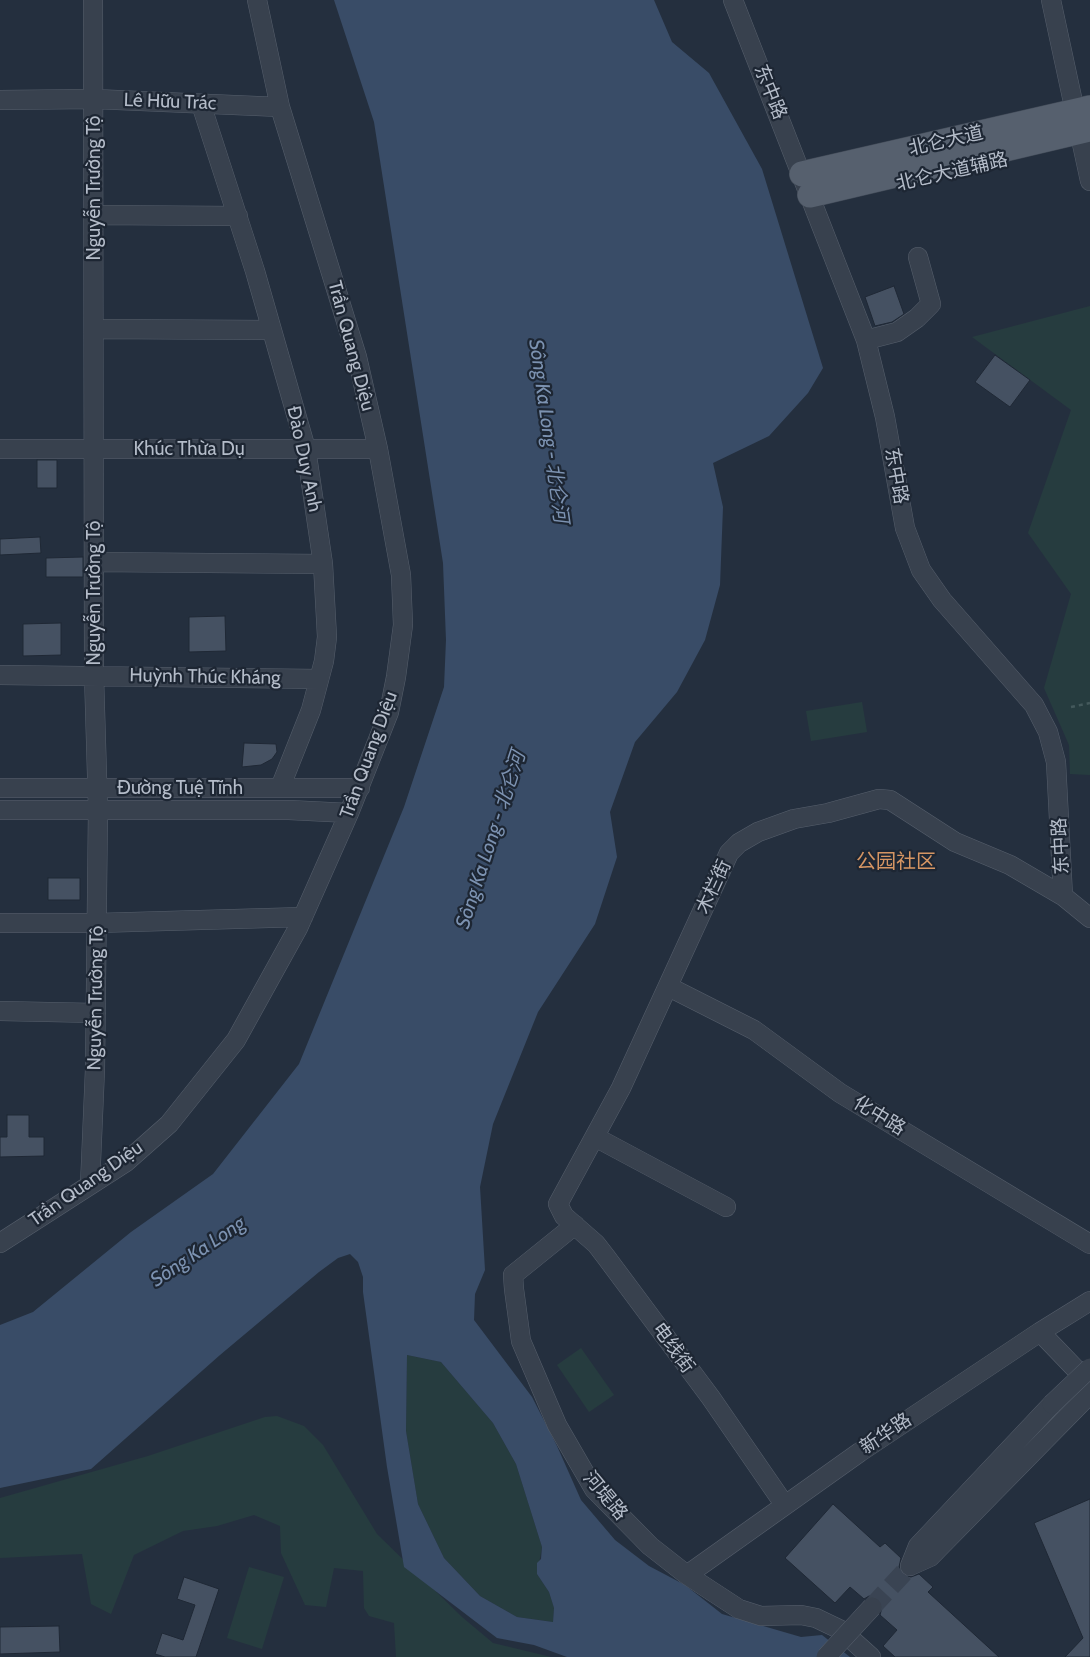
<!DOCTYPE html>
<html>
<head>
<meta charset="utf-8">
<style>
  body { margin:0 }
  canvas { display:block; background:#242f3e }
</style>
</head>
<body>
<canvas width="1090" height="1657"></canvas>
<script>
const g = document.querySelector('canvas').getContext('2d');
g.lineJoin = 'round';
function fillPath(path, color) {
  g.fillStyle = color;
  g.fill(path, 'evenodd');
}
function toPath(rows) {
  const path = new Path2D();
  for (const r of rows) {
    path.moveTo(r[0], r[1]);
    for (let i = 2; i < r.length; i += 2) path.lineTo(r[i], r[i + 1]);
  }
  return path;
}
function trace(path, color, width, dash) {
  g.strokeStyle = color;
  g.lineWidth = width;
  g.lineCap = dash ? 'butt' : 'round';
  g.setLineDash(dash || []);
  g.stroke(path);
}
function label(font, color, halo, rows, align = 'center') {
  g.font = font + ' Cabin,"Noto Sans SC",sans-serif';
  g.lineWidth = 4.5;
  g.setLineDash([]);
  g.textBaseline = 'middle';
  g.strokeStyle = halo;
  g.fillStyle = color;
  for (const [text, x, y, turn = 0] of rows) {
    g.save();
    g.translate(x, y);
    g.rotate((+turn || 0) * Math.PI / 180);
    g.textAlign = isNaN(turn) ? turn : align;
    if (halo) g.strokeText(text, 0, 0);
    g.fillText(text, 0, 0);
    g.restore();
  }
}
fillPath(toPath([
  [1090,306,1090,775,1070,774,1069,745,1044,688,1071,594,1028,533,1071,410,972,337],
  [862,702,867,732,811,741,806,711],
  [581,1348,614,1395,589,1412,557,1365],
  [407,1355,441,1362,493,1423,516,1464,542,1547,537,1574,549,1592,554,1608,553,1622,517,1617,480,1596,444,1558,418,1504,406,1431],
  [277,1416,304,1426,323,1445,377,1534,462,1617,493,1643,551,1657,396,1657,394,1623,369,1616,364,1608,363,1571,334,1568,326,1607,305,1605,281,1553,280,1526,254,1515,217,1526,183,1531,134,1555,111,1614,91,1604,82,1554,0,1558,0,1498,148,1456,265,1417],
  [249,1567,284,1577,262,1649,227,1638]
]), '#263c3f');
fillPath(toPath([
  [334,0,654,0,672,42,709,73,762,169,823,368,808,393,769,436,713,463,723,507,720,585,705,640,677,692,635,742,610,812,617,857,595,924,538,1012,493,1124,480,1187,485,1270,475,1294,474,1320,532,1397,557,1446,581,1500,615,1540,649,1566,685,1585,722,1614,801,1637,822,1635,850,1657,567,1657,534,1645,497,1638,404,1567,387,1467,363,1292,363,1277,358,1262,350,1254,338,1258,319,1272,220,1355,91,1469,0,1488,0,1325,33,1312,131,1232,213,1174,299,1064,404,807,444,687,446,640,443,563,374,122],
  [407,1355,441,1362,493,1423,516,1464,542,1547,541,1559,537,1563,537,1574,549,1592,554,1608,553,1622,517,1617,480,1596,444,1558,418,1504,406,1431]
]), '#394c67');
const building = toPath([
  [894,286,904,314,892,322,875,326,865,297,894,286],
  [995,355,1030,380,1010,407,975,382,995,355],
  [37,460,57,460,57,488,37,488,37,460],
  [40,537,41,553,0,555,0,539,40,537],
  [83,557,83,577,46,577,46,558,83,557],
  [225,616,226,651,189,652,189,617,225,616],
  [61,623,61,655,23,656,23,624,61,623],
  [244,743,276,744,277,752,272,759,261,765,242,767,244,743],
  [48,878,80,878,80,900,48,900,48,878],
  [7,1115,29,1115,29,1137,44,1137,44,1156,0,1157,0,1137,7,1137,7,1115],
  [1090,1499,1090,1657,1065,1657,1083,1638,1034,1523,1090,1499],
  [833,1504,880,1547,885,1543,901,1558,899,1567,903,1575,911,1577,919,1574,933,1587,928,1592,999,1657,895,1657,883,1646,897,1630,880,1615,883,1604,879,1598,869,1596,864,1599,850,1587,835,1603,785,1558,833,1504],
  [184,1577,219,1589,196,1657,165,1657,155,1654,162,1633,183,1640,195,1605,177,1599,184,1577],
  [59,1626,60,1652,0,1654,0,1627,59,1626]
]);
fillPath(building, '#455162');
trace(building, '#1f2835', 1);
trace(toPath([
  [872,1607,910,1566]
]), '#3a4453', 19, [19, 9]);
const minor = toPath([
  [733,0,866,340,885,417,905,528,921,570,942,600,1034,705,1048,732,1056,762,1063,896],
  [1051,0,1090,181],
  [0,100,94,99,280,107],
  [201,104,255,271,306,449,323,564,327,637,324,661,311,710,280,788],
  [94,215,238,216],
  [94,329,272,330],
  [866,340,897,332,917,318,931,304,918,257],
  [0,449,378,449],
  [94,562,323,564],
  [0,675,319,679],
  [0,788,360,788],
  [0,810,289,810,349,813],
  [0,923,97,923,303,917],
  [669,987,754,1030,840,1093,1090,1244],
  [0,1011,96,1013],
  [595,1137,726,1207],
  [90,1185,95,1069,98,809,94,675,93,0],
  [575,1225,513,1275,514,1289,521,1341,557,1425,594,1489,650,1546,687,1575,739,1609,761,1616,801,1615,816,1618,841,1630,871,1657],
  [0,1243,126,1162,169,1124,236,1040,298,928,349,813,389,712,396,677,403,625,401,575,378,449,357,357,280,107,257,0],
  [1040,1332,1090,1384],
  [784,1504,711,1398,606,1257,596,1244,564,1216,558,1204,621,1088,729,853,739,843,758,832,794,819,828,813,879,799,890,800,955,842,1010,865,1063,896,1090,918],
  [910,1566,930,1557,1090,1394],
  [910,1566,918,1546,1052,1404],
  [687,1575,860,1452,1040,1332,1090,1301]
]);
const major = toPath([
  [802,174,1090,108],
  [810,195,1090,129]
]);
trace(minor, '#565f6c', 20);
trace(major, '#414a57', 26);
trace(toPath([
  [1071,707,1090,703]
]), '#44595c', 2.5, [4, 4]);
trace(minor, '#38414e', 19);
trace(major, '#56606e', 25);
const minorBridge = toPath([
  [1052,1404,1090,1368],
  [826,1657,872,1607]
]);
trace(minorBridge, '#565f6c', 20, []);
trace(minorBridge, '#38414e', 19);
label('19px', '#b4bcc9', '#1d2633', [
  ["东中路",770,92,68],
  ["Lê Hữu Trác",170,102,2],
  ["北仑大道",946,141,-13],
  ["北仑大道辅路",952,172,-13],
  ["Nguyễn Trường Tộ",94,188,-90],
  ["Trần Quang Diệu",351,346,75],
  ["Khúc Thừa Dụ",189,449],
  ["Đào Duy Anh",304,459,78],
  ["东中路",896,476,80],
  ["Nguyễn Trường Tộ",94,593,-90],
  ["Huỳnh Thúc Kháng",205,677,1],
  ["Trần Quang Diệu",369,755,-70],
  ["Đường Tuệ Tĩnh",180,788],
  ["东中路",1061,846,-93],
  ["木栏街",714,887,-65],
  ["Nguyễn Trường Tộ",96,998,-89],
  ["化中路",879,1116,31],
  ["Trần Quang Diệu",86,1184,-35],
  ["电线街",673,1348,54],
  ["新华路",886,1434,-34],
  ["河堤路",605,1496,50]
]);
label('italic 20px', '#7c92b1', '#1d2633', [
  ["Sông Ka Long - 北仑河",548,431,82],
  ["Sông Ka Long - 北仑河",491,840,-72],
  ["Sông Ka Long",198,1252,-34]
]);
label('20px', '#d59563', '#1d2633', [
  ["公园社区",896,862]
]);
</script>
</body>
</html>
